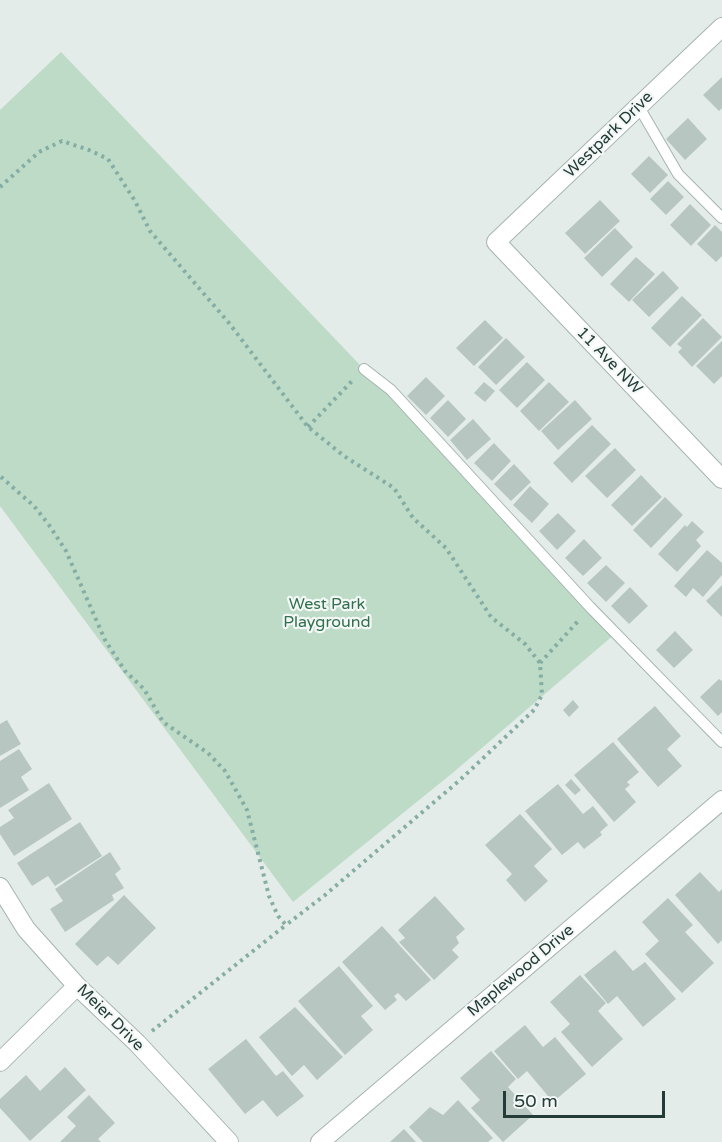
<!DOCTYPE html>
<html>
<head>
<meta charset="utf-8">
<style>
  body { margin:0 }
  #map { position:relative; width:722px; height:1142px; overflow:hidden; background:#e3ece8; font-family:"Varela Round",sans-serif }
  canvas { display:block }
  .scale { position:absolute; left:503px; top:1091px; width:162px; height:27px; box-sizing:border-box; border:3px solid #243c37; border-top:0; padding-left:8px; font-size:18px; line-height:21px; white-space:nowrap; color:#243c37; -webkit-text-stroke:4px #f3f8f6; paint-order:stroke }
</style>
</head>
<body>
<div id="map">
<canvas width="722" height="1142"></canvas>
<div class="scale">50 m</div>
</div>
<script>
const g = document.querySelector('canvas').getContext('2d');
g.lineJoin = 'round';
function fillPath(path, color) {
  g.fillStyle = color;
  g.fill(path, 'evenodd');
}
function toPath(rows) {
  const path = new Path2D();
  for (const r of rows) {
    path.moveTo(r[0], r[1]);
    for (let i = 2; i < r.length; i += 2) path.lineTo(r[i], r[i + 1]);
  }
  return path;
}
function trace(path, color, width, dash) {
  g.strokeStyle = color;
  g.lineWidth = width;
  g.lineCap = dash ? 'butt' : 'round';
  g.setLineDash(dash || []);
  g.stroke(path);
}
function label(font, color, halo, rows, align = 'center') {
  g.font = font + ' "Varela Round",sans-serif';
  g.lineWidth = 4.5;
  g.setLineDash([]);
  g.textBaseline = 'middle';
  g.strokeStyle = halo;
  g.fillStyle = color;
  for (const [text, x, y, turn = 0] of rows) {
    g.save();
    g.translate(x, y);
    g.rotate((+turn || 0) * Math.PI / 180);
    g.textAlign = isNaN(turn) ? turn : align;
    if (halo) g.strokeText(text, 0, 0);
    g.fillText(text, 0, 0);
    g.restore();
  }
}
fillPath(toPath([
  [61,52,616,633,455,771,293,902,0,506,0,110]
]), '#bddbc7');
fillPath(toPath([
  [722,77,722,108,719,111,703,95],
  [688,118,707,139,685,160,666,139],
  [649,156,668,175,650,193,631,174],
  [668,181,684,197,666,215,650,199],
  [600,200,620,221,585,254,565,233],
  [690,204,711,225,691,246,670,225],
  [715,225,722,232,722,256,716,262,697,244],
  [615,228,633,247,602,277,584,258],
  [636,257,655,274,629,302,610,284],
  [663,271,679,288,649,317,632,300],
  [682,296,702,315,670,347,651,328],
  [703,318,722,337,692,367,678,352,682,348,677,344],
  [485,320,503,338,474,366,456,348],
  [506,338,525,357,496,385,478,367],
  [722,341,722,376,714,384,696,366],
  [527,362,545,380,517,408,499,390],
  [426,377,445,396,426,415,407,396],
  [484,382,495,391,485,402,474,393],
  [549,382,569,402,539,431,520,411],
  [448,400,466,419,448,437,430,418],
  [575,400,592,419,558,450,541,431],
  [473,419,491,439,467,460,450,440],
  [592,425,611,444,572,483,553,463],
  [494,443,511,461,492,481,474,463],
  [615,448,636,470,607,498,585,476],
  [514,464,531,482,511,501,494,484],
  [641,475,662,497,632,526,611,505],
  [530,486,549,504,532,523,513,505],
  [665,497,683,515,651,548,633,530],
  [558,513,576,531,557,550,539,531],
  [692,521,704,532,696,540,701,546,677,572,658,554,685,525,687,527],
  [584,539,602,558,583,576,565,558],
  [707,550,722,563,722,575,703,597,693,588,686,597,674,586],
  [606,565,625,583,606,602,587,583],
  [722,585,722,617,706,601],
  [630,587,648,606,629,624,611,606],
  [675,631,693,650,674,668,656,650],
  [719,679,722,681,722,712,718,716,700,697],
  [573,700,579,707,569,717,563,710],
  [655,706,681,736,667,749,682,766,658,787,617,739],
  [7,720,21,744,0,756,0,724],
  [613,742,639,772,627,782,630,785,625,789,636,802,614,822,574,775],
  [19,749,32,769,21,777,29,790,0,808,0,761],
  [571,779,581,790,575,795,565,785],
  [49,783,72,819,14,856,0,834,0,827,14,818,8,810],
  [558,784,583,814,593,806,608,825,600,832,602,835,584,849,578,842,562,855,525,811],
  [520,814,552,849,534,866,548,881,525,902,506,880,512,874,485,845],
  [80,822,102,856,55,886,48,876,32,886,17,863],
  [110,852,121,869,115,874,124,888,112,895,114,900,65,932,50,909,63,901,55,889],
  [700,872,719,892,722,889,722,940,718,944,675,895],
  [124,895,156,928,118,965,108,956,97,966,75,944],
  [435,896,465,929,456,937,459,943,452,950,459,957,434,980,399,942,405,938,398,930],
  [668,898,693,925,685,932,714,963,682,993,645,954,659,941,642,922],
  [382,926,431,980,406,1001,398,993,394,996,397,1000,385,1010,342,962],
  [615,950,633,971,645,962,676,999,643,1027,617,996,608,1004,584,975],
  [339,966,373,1006,361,1016,373,1030,345,1055,298,1001],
  [580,975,606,1003,598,1011,623,1039,592,1067,561,1032,570,1024,550,1002],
  [295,1007,343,1057,317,1080,304,1065,292,1076,259,1037],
  [525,1025,543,1047,555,1037,586,1074,553,1102,527,1071,518,1079,494,1051],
  [246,1039,276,1076,283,1071,304,1096,277,1117,263,1100,245,1114,208,1069],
  [491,1051,516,1079,508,1087,533,1115,503,1142,471,1108,480,1100,460,1078],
  [65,1067,86,1090,30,1141,0,1108,0,1099,26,1075,40,1091],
  [89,1095,115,1123,98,1139,101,1142,60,1142,76,1126,67,1117],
  [458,1100,493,1138,488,1142,423,1142,409,1127,430,1107,443,1115],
  [404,1129,416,1142,390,1142]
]), '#b8c6c1');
const service = toPath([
  [639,107,678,174,722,218],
  [364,369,391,390,590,607,722,742]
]);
const minor = toPath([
  [722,27,496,242,722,479],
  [0,887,26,929,77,986,137,1043,229,1142],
  [0,1062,77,986],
  [320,1142,722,800]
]);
trace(service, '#a6b4af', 12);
trace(minor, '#a6b4af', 20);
trace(toPath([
  [0,187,39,152,62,141,89,150,108,159,135,201,150,231,229,323,308,427,344,456,394,488,413,518,446,548,491,617,525,644,540,663,542,695,534,710,460,780,325,895,286,925,278,916,269,896,247,810,225,771,208,753,163,722,144,689,125,671,105,640,66,551,49,525,34,506,0,476],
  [308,427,353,380],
  [540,663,580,619],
  [152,1031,286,925]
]), '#85ada3', 4, [3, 4.5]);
trace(service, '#fff', 10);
trace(minor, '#fff', 18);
label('16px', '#243c37', '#f3f8f6', [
  ["Westpark Drive",609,135,-44],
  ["11 Ave NW",609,361,46],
  ["Maplewood Drive",521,971,-40],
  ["Meier Drive",110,1018,45]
]);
label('16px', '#316f4e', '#f3f8f6', [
  ["West Park",327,605],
  ["Playground",327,623]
]);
</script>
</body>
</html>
